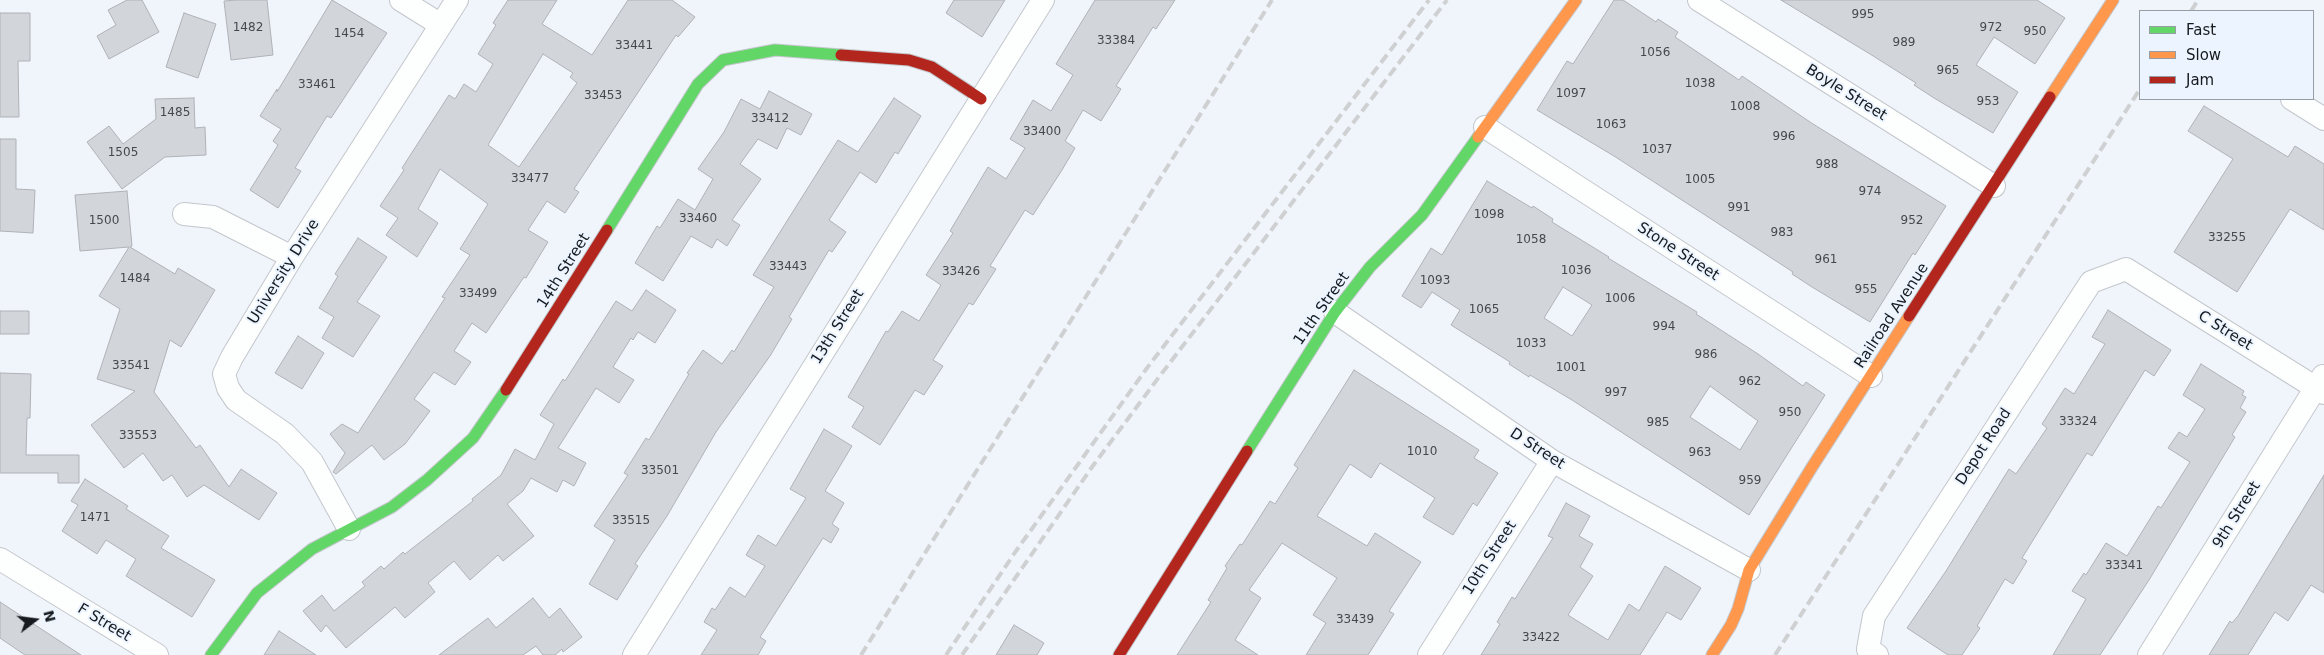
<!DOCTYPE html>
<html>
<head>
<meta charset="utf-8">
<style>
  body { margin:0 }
  #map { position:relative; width:2324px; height:655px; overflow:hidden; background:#f0f5fb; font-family:"DejaVu Sans",sans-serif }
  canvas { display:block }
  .legend { position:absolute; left:2139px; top:10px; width:175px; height:90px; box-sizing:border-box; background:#ecf5ff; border:1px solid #969da5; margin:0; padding:6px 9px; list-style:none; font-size:15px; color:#161a1e }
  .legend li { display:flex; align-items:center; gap:10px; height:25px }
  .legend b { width:25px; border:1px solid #969da5 }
  .north { position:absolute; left:10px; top:595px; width:50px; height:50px; -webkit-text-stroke:4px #ecf5ff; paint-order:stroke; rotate:75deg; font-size:14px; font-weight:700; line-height:20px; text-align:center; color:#161a1e }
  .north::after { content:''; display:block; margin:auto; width:18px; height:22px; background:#161a1e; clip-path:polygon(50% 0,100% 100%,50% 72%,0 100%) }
</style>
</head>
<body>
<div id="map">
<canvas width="2324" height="655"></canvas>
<ul class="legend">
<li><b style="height:6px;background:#63d668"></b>Fast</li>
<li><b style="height:6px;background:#ff974d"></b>Slow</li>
<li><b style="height:6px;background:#b3261e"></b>Jam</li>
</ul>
<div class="north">N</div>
</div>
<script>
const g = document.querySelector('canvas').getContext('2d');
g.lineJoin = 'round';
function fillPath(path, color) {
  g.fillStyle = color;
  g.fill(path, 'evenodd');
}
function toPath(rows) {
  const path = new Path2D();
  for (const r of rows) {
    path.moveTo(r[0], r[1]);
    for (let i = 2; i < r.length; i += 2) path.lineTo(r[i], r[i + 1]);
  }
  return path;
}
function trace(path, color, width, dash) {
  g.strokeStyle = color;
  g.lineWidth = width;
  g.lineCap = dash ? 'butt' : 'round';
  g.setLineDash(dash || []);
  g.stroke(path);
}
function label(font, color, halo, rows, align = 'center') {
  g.font = font + ' "DejaVu Sans",sans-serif';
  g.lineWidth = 4;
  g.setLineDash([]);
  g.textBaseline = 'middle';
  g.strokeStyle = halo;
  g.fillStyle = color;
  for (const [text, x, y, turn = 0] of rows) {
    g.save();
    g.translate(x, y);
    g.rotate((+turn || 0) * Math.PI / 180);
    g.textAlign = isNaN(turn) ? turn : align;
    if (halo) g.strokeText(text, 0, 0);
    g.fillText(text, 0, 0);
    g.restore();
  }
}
const building = toPath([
  [127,0,142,0,159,32,109,59,97,36,116,25,108,10,127,0],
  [236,0,267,0,273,55,231,60,224,1,236,0],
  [332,0,387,33,331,118,327,116,295,168,301,171,278,208,250,190,278,145,273,141,281,129,260,116,277,89,277,92,332,0],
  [508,0,557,0,542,24,592,55,628,0,672,0,695,17,678,37,676,35,574,189,579,192,565,213,547,201,528,230,548,242,526,278,524,277,486,333,472,323,454,351,471,362,455,385,434,372,414,399,430,411,405,444,384,460,372,445,336,474,333,472,345,453,330,434,342,424,358,433,445,298,442,297,470,255,460,249,488,204,440,169,418,209,438,223,417,257,386,235,398,218,380,206,404,170,402,168,449,95,455,99,464,84,476,92,493,64,478,54,496,25,493,23,508,0],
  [543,54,573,73,570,77,577,83,519,167,488,145,543,54],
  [954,0,1005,0,982,37,946,13,954,0],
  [1095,0,1175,0,1156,29,1153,27,1116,86,1121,89,1101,121,1083,110,1065,141,1075,148,1062,170,1033,215,1025,210,990,266,996,269,973,305,969,303,933,360,943,366,924,395,915,390,880,445,852,427,864,407,848,397,886,331,888,332,902,311,919,321,941,285,926,275,953,233,950,231,988,167,1006,179,1025,148,1010,139,1033,100,1051,111,1073,75,1056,64,1095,0],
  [1614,0,1623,0,1656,22,1658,19,1678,32,1675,37,1739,80,1742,76,1813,124,1946,206,1915,255,1913,253,1870,322,1812,287,1792,274,1793,272,1614,156,1537,110,1567,61,1573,64,1614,0],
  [1781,0,2037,0,2065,18,2035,64,1994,37,1976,65,2018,92,1993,133,1934,98,1914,85,1916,83,1870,54,1781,0],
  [0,13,30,13,30,61,18,61,19,117,0,117,0,13],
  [184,13,216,24,198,78,166,67,184,13],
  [769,91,812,114,801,135,787,128,777,149,758,139,740,164,761,179,732,220,740,225,727,246,717,239,712,248,691,236,663,281,635,263,657,226,660,228,678,199,695,210,713,179,698,169,724,132,741,99,760,109,769,91],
  [194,98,195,128,205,127,206,155,165,157,122,189,87,142,109,126,123,144,156,119,155,99,194,98],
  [894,98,921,116,898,154,895,152,876,183,860,172,829,220,846,232,832,252,829,250,789,317,792,319,770,356,716,432,667,516,635,564,638,566,617,600,589,584,615,540,594,526,628,475,624,473,646,438,649,440,689,374,687,373,703,350,722,364,732,350,734,352,774,287,753,275,838,140,858,152,894,98],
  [2204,106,2288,157,2295,146,2324,164,2324,230,2290,209,2237,292,2174,252,2233,159,2188,131,2204,106],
  [0,139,16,139,16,189,35,190,33,233,0,231,0,139],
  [1487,181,1532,208,1533,206,1553,219,1552,222,1609,257,1608,258,1697,312,1696,314,1758,354,1803,386,1806,382,1825,395,1749,515,1572,400,1530,375,1529,377,1509,364,1510,362,1451,325,1460,310,1432,292,1421,308,1402,296,1431,248,1442,255,1487,181],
  [1563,287,1592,305,1572,336,1544,318,1563,287],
  [1710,386,1758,421,1740,450,1690,417,1710,386],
  [127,191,132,246,130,247,175,274,178,268,215,290,181,347,170,340,154,392,196,448,200,445,229,487,241,469,277,493,259,520,204,485,187,497,172,475,163,481,143,453,124,468,91,425,135,391,97,379,120,309,99,296,129,247,80,251,75,195,127,191],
  [358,238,387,257,357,302,380,316,353,357,322,338,334,317,319,308,338,276,335,274,358,238],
  [646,290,676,310,655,343,638,332,633,340,631,338,613,367,634,380,619,403,596,388,558,448,586,463,574,486,563,480,557,492,531,478,523,491,507,504,534,536,503,561,498,555,470,580,454,561,428,583,435,592,405,618,395,607,346,648,326,625,321,632,303,611,322,595,334,611,365,586,362,582,381,566,384,569,403,552,405,554,473,501,472,499,501,475,515,449,535,460,554,424,540,415,563,379,565,381,616,301,632,311,646,290],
  [2108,310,2171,350,2154,376,2145,370,2092,456,2087,453,2022,558,2027,561,2013,584,2005,579,1977,626,1980,628,1962,655,1948,655,1907,628,1946,571,2009,469,2016,474,2047,428,2042,424,2065,388,2074,394,2105,344,2092,337,2108,310],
  [0,311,29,311,29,334,0,334,0,311],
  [298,336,324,353,302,389,275,373,298,336],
  [2201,364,2244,391,2242,395,2246,397,2240,408,2246,412,2232,435,2235,437,2149,580,2100,655,2053,655,2086,599,2072,591,2084,573,2086,575,2106,543,2127,556,2158,506,2161,508,2190,462,2168,448,2179,432,2187,437,2205,409,2183,395,2201,364],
  [1354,370,1479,450,1474,458,1498,473,1477,506,1473,503,1453,535,1423,517,1435,498,1380,463,1371,478,1350,464,1317,516,1367,546,1375,533,1421,562,1389,611,1394,614,1368,655,1306,655,1326,623,1313,615,1337,578,1282,543,1249,590,1261,598,1235,640,1258,655,1177,655,1211,602,1208,600,1227,568,1225,566,1240,544,1242,545,1270,501,1275,504,1298,468,1294,465,1354,370],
  [0,373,31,374,30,418,27,418,26,455,79,455,79,483,58,483,58,473,0,473,0,373],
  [824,429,852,446,825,491,844,503,832,524,839,529,831,543,823,538,760,637,766,641,758,655,701,655,717,630,704,622,712,608,715,610,730,587,745,597,765,566,746,555,758,535,776,546,806,498,790,489,824,429],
  [2324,475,2324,593,2311,585,2288,621,2275,612,2248,655,2209,655,2230,621,2232,623,2238,616,2324,475],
  [85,479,128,506,126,509,169,536,161,548,215,580,192,617,126,576,136,559,106,540,97,554,62,531,78,505,71,501,85,479],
  [1566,503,1590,516,1579,536,1593,544,1580,567,1593,576,1568,615,1571,617,1608,640,1629,604,1639,611,1665,566,1701,588,1681,620,1667,612,1640,655,1481,655,1500,624,1497,622,1512,597,1515,599,1553,538,1548,536,1566,503],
  [533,598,549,618,560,608,582,637,563,652,562,649,555,655,543,655,536,646,523,655,439,655,488,618,496,628,533,598],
  [0,602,81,655,25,655,0,638,0,602],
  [1014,625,1044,643,1037,655,996,655,1014,625],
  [279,631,316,655,264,655,279,631]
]);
fillPath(building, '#d2d5da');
trace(building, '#afb2b7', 1);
const street = toPath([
  [401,0,441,25],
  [1699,0,1994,186],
  [2292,99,2324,119],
  [1485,127,1871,376],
  [184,214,213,217,292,257],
  [1335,312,1552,461,1749,570],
  [349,529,312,462,285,434,236,400,228,388,224,374,232,357,292,257,457,0],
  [0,559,157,655],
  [634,655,1043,0],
  [1429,655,1552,461],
  [1877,655,1868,649,1874,616,2091,282,2126,269,2324,393],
  [2149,655,2323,376]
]);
const fast = toPath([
  [607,230,698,84,723,60,775,50,841,55],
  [1247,451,1335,312,1370,267,1422,215,1478,137],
  [211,655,257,593,312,549,392,507,427,480,473,438,506,390]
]);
const slow = toPath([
  [2050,97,2113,0],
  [1478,137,1576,0],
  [1712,655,1731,625,1738,609,1749,570,1812,467,1909,316]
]);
const jam = toPath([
  [841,55,909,60,932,67,981,99],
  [1909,316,2050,97],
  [506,390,607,230],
  [1119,655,1247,451]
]);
trace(street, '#c3c7cc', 24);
trace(fast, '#c3c7cc', 13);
trace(slow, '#c3c7cc', 13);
trace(jam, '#c3c7cc', 13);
trace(street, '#fdfefe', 22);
trace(fast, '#63d668', 11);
trace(slow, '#ff974d', 11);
trace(jam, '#b3261e', 11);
trace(toPath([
  [2191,11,2198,0],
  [861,655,1272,0],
  [946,655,1016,551,1147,368,1429,0],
  [962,655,1092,467,1159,377,1447,0],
  [1775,655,2140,89]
]), '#cfd0d2', 4, [10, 5]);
label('12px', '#45494d', null, [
  ["995",1863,15],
  ["1482",248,28],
  ["972",1991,28],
  ["950",2035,32],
  ["1454",349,34],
  ["33384",1116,41],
  ["989",1904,43],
  ["33441",634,46],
  ["1056",1655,53],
  ["965",1948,71],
  ["1038",1700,84],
  ["33461",317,85],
  ["1097",1571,94],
  ["33453",603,96],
  ["953",1988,102],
  ["1008",1745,107],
  ["1485",175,113],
  ["33412",770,119],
  ["1063",1611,125],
  ["33400",1042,132],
  ["996",1784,137],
  ["1037",1657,150],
  ["1505",123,153],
  ["988",1827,165],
  ["33477",530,179],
  ["1005",1700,180],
  ["974",1870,192],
  ["991",1739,208],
  ["1098",1489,215],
  ["33460",698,219],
  ["1500",104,221],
  ["952",1912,221],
  ["983",1782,233],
  ["33255",2227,238],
  ["1058",1531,240],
  ["961",1826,260],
  ["33443",788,267],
  ["1036",1576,271],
  ["33426",961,272],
  ["1484",135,279],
  ["1093",1435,281],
  ["955",1866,290],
  ["33499",478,294],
  ["1006",1620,299],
  ["1065",1484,310],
  ["994",1664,327],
  ["1033",1531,344],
  ["986",1706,355],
  ["33541",131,366],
  ["1001",1571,368],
  ["962",1750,382],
  ["997",1616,393],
  ["950",1790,413],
  ["33324",2078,422],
  ["985",1658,423],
  ["33553",138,436],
  ["1010",1422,452],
  ["963",1700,453],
  ["33501",660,471],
  ["959",1750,481],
  ["1471",95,518],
  ["33515",631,521],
  ["33341",2124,566],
  ["33439",1355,620],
  ["33422",1541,638]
]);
label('15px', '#161a1e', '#ecf5ff', [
  ["Boyle Street",1846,93,32],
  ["Stone Street",1678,252,33],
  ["14th Street",564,271,-58],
  ["University Drive",284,272,-58],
  ["11th Street",1322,309,-55],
  ["Railroad Avenue",1892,316,-57],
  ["13th Street",838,327,-58],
  ["C Street",2225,331,32],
  ["Depot Road",1984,447,-57],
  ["D Street",1537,449,33],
  ["9th Street",2237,515,-58],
  ["10th Street",1490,558,-57],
  ["F Street",104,623,31]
]);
</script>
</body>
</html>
